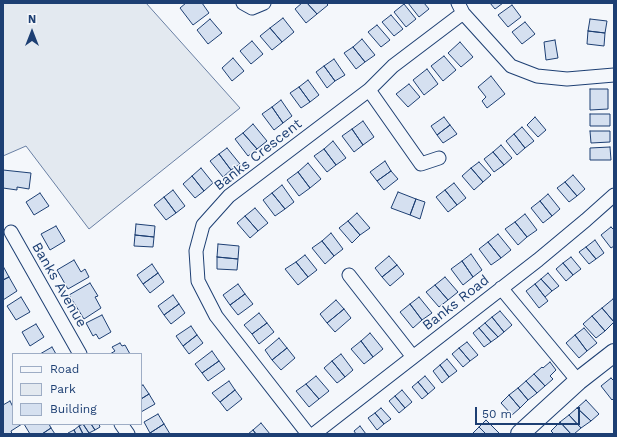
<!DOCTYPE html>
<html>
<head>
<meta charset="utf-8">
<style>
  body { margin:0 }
  #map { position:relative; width:617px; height:437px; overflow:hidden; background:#f4f7fb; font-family:"Work Sans",sans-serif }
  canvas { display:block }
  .frame { position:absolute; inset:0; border:4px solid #1d3f73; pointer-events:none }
  .legend { position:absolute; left:12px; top:353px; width:130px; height:72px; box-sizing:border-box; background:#f4f7fb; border:1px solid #9eadc5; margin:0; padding:5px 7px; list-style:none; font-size:12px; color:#1d3f73 }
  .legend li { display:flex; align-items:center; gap:8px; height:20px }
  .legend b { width:20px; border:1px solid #9eadc5 }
  .north { position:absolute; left:12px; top:12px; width:40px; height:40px; -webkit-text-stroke:3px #f4f7fb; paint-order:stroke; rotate:0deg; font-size:11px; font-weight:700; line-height:16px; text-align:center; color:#1d3f73 }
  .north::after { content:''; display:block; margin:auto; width:14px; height:18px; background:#1d3f73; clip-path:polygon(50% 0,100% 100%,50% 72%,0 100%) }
  .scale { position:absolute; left:475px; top:407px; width:105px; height:18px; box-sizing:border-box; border:2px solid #1d3f73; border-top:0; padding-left:5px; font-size:12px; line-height:14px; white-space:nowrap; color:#1d3f73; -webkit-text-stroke:3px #f4f7fb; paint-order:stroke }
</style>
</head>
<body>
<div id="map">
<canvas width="617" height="437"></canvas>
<div class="frame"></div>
<ul class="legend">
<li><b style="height:5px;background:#f4f7fb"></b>Road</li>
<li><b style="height:11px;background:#e3e9f0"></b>Park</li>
<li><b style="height:11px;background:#d5e0f0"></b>Building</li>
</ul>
<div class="north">N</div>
<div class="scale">50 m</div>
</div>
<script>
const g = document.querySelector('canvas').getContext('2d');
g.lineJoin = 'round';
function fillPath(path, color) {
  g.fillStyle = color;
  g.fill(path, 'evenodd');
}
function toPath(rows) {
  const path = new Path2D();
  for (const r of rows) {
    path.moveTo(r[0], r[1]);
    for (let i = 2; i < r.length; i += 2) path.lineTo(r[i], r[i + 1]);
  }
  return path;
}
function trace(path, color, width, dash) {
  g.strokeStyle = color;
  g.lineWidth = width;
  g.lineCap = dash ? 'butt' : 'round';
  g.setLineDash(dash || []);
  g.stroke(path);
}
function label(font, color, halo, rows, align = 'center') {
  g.font = font + ' "Work Sans",sans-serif';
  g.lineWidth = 3;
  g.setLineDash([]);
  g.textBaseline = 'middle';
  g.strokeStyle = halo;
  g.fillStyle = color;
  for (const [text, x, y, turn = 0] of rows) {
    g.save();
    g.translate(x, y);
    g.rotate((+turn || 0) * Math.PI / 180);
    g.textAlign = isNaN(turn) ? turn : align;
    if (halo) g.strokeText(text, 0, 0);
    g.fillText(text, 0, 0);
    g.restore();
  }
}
const green = toPath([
  [3,3,146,3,240,108,89,229,26,146,3,156,3,3]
]);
fillPath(green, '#e3e9f0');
trace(green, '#687fa3', 1);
const building = toPath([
  [186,3,202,3,209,13,193,25,180,8,186,3],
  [302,3,307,3,317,14,306,23,295,9,302,3],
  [307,3,326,3,328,5,317,14,307,3],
  [408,3,424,3,429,9,419,17,408,3],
  [490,3,503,3,495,9,490,3],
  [404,4,416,19,406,27,394,12,404,4],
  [512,5,521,17,508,27,498,15,512,5],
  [391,15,403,29,394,36,382,22,391,15],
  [283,18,294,32,282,42,270,28,283,18],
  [210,19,222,33,208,44,197,30,210,19],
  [590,19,607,21,605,33,588,31,590,19],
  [525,22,535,34,522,44,512,32,525,22],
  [377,25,390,40,381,47,368,32,377,25],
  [270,28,282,42,272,50,260,36,270,28],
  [588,31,605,33,604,46,587,44,588,31],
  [362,39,375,55,365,62,353,47,362,39],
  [555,40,558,58,546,60,544,42,555,40],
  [252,41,263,54,251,64,240,51,252,41],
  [460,42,473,57,461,67,448,53,460,42],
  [353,47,365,62,356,69,344,53,353,47],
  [444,56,456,70,443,81,431,66,444,56],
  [233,58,244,71,232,81,222,68,233,58],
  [334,59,345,75,335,81,324,66,334,59],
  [324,66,335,81,327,88,316,72,324,66],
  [427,69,438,84,424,95,413,80,427,69],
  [491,76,505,94,487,108,482,101,486,97,478,87,491,76],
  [308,80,319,95,310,102,299,87,308,80],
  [409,84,420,97,408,107,396,94,409,84],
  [299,87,310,102,301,108,290,93,299,87],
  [590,89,608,89,608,109,590,110,590,89],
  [281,100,292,116,283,123,272,107,281,100],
  [272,107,283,123,274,130,262,114,272,107],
  [590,114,610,114,610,126,590,126,590,114],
  [444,117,450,125,437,135,431,126,444,117],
  [535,117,546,130,538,137,527,125,535,117],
  [363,121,374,137,363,145,352,129,363,121],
  [253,124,267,141,257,149,243,133,253,124],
  [450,125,457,134,443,143,437,135,450,125],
  [522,127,534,141,525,148,514,134,522,127],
  [352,129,363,145,354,152,342,136,352,129],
  [590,131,610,131,610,142,591,143,590,131],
  [243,133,257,149,248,156,235,139,243,133],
  [514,134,525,148,517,155,506,141,514,134],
  [333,141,346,158,336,165,324,149,333,141],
  [501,145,512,158,504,165,493,152,501,145],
  [610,147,611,160,590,160,590,148,610,147],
  [227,148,240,164,231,170,219,154,227,148],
  [324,149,336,165,327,172,314,156,324,149],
  [493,152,504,165,494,172,484,159,493,152],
  [219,154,231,170,223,177,210,161,219,154],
  [385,161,391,171,377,181,370,172,385,161],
  [479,162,491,175,483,182,471,168,479,162],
  [308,163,321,179,310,188,298,172,308,163],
  [201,168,213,183,204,191,192,176,201,168],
  [471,168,483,182,474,190,462,176,471,168],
  [3,170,31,173,29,189,17,187,17,190,3,188,3,170],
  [391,171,398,179,384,190,377,181,391,171],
  [298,172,310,188,299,196,287,180,298,172],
  [573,175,585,189,577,196,565,182,573,175],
  [192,176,204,191,195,198,183,184,192,176],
  [565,182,577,196,569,202,557,188,565,182],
  [454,183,466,198,457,205,445,190,454,183],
  [282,185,294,202,285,209,272,193,282,185],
  [173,190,185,206,176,213,164,197,173,190],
  [445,190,457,205,448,212,436,197,445,190],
  [398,192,416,199,410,215,391,208,398,192],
  [40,193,49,206,34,215,26,202,40,193],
  [272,193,285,209,275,216,263,200,272,193],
  [548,194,560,209,552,216,540,201,548,194],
  [164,197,176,213,166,220,154,205,164,197],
  [416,199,425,202,420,219,410,215,416,199],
  [540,201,552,216,543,223,531,208,540,201],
  [255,208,268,223,258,231,245,216,255,208],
  [357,213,370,228,360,235,348,221,357,213],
  [525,214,537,230,527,237,515,222,525,214],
  [245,216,258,231,250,238,237,223,245,216],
  [348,221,360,235,352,243,339,228,348,221],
  [515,222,527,237,518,245,505,229,515,222],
  [136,224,155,226,154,237,135,235,136,224],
  [56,226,65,241,50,250,41,234,56,226],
  [611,227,614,230,614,246,611,248,601,235,611,227],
  [331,233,343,249,334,256,322,241,331,233],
  [498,234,511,250,501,258,488,242,498,234],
  [135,235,154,237,153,247,134,246,135,235],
  [595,240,604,253,596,259,586,247,595,240],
  [322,241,334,256,325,264,312,248,322,241],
  [488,242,501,258,491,265,479,249,488,242],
  [218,244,239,246,238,259,217,257,218,244],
  [586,247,596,259,589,264,579,252,586,247],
  [471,254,482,270,473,277,462,261,471,254],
  [305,255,317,270,308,277,296,262,305,255],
  [389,256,397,265,382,277,375,268,389,256],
  [217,257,238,259,237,270,217,269,217,257],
  [571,257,581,269,573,275,563,263,571,257],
  [74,260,81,272,85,269,89,277,68,289,57,270,74,260],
  [462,261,473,277,463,285,451,269,462,261],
  [296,262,308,277,298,285,285,269,296,262],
  [563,263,573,275,566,281,556,269,563,263],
  [152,264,158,273,143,284,137,275,152,264],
  [397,265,404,274,390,286,382,277,397,265],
  [3,266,9,277,3,280,3,266],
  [158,273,164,282,150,293,143,284,158,273],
  [548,273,559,286,552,291,541,279,548,273],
  [9,277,17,291,3,300,3,280,9,277],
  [445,277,458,292,448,300,435,285,445,277],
  [541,279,552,291,545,297,535,284,541,279],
  [90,283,98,296,95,297,101,308,84,319,69,295,90,283],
  [238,284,245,294,230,305,223,295,238,284],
  [535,284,548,301,539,308,526,291,535,284],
  [435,285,448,300,439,307,426,292,435,285],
  [245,294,253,304,238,315,230,305,245,294],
  [173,295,179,304,164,315,158,306,173,295],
  [21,297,30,312,16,320,7,306,21,297],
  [419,297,432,313,422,320,410,304,419,297],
  [613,299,614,300,614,322,602,308,613,299],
  [336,300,344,309,327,323,320,314,336,300],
  [179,304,185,313,171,324,164,315,179,304],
  [410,304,422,320,413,328,400,312,410,304],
  [602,308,614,322,605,331,592,316,602,308],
  [344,309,351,318,335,332,327,323,344,309],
  [500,311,512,325,504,332,492,317,500,311],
  [259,313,267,323,252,334,244,325,259,313],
  [102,315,111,332,99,339,96,334,93,336,86,323,102,315],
  [592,316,605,331,596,338,583,324,592,316],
  [492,317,504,332,498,337,485,323,492,317],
  [267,323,274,332,259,344,252,334,267,323],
  [485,323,498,337,491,342,479,328,485,323],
  [36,324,44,337,30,346,22,332,36,324],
  [191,326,197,335,183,346,176,336,191,326],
  [479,328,491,342,484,347,473,333,479,328],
  [584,328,597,343,587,351,575,335,584,328],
  [370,333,383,349,373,357,361,341,370,333],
  [197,335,203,343,189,354,183,346,197,335],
  [575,335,587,351,579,358,566,343,575,335],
  [279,338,287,348,272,360,265,350,279,338],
  [361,341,373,357,364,364,351,349,361,341],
  [467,342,478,355,470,361,459,348,467,342],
  [120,343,122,346,125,345,130,354,110,354,115,351,112,347,120,343],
  [52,347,56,354,40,354,52,347],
  [287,348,295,358,281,370,272,360,287,348],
  [459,348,470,361,463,367,452,354,459,348],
  [212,351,219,361,202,373,195,364,212,351],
  [341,354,353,370,345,377,332,361,341,354],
  [447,359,457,371,449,377,440,365,447,359],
  [219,361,225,369,208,381,202,373,219,361],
  [332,361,345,377,337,383,324,368,332,361],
  [550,362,556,370,550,376,553,379,545,386,534,374,542,367,543,368,550,362],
  [440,365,449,377,442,383,433,371,440,365],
  [534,374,545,386,537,393,526,381,534,374],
  [316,376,329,391,319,399,306,384,316,376],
  [425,376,435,388,428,394,418,382,425,376],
  [611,378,614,381,614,398,612,400,601,386,611,378],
  [229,381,235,390,220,402,212,393,229,381],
  [526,381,537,393,528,400,518,388,526,381],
  [418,382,428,394,422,399,412,387,418,382],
  [306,384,319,399,309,407,296,391,306,384],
  [143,385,149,394,141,399,141,386,143,385],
  [518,388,528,400,520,408,509,395,518,388],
  [235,390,242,399,227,411,220,402,235,390],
  [402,390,412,402,405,408,395,396,402,390],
  [149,394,155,404,141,412,141,399,149,394],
  [509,395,520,408,512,415,501,403,509,395],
  [395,396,405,408,399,413,389,401,395,396],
  [586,400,599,414,591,421,577,408,586,400],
  [10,401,13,407,13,424,22,424,11,431,12,434,3,434,3,405,10,401],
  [381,408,391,419,384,424,375,413,381,408],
  [577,408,591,421,581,428,569,415,577,408],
  [375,413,384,424,377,430,368,418,375,413],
  [158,414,164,424,150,433,144,422,158,414],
  [569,415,581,428,574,434,571,434,560,422,569,415],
  [486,420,500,434,486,434,479,427,486,420],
  [560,422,571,434,554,434,551,431,560,422],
  [261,423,270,434,256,434,253,430,261,423],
  [24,424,49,424,51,428,42,434,30,434,24,424],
  [83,424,89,433,88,434,83,434,79,426,83,424],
  [83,424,91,424,95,430,89,433,83,424],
  [91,424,99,424,100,427,95,430,91,424],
  [164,424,170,434,151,434,150,433,164,424],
  [79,426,83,434,76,434,74,430,79,426],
  [360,426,366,434,356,434,354,431,360,426],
  [479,427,486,434,472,434,479,427],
  [51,428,55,434,42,434,51,428],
  [74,430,76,434,68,434,68,433,74,430],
  [253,430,256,434,248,434,253,430]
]);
fillPath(building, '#d5e0f0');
trace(building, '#1d3f73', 1);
const street = toPath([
  [243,3,252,8,264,3],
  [463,13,511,66,537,76,567,79,614,75],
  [369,90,421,164,439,158],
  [11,232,80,354],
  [349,275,413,357],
  [501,288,578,381],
  [121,424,128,434],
  [308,434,216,316,198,281,196,251,203,225,229,196,369,90,393,66,463,13,458,3],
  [314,434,538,260,586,220,614,195]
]);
const secondary = toPath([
  [520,434,578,381,614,353]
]);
trace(street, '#1d3f73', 15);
trace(secondary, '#1d3f73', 20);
trace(street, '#f4f7fb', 13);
trace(secondary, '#f4f7fb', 18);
label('14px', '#1d3f73', '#f4f7fb', [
  ["Banks Crescent",258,155,-38],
  ["Banks Avenue",59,285,60],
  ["Banks Road",456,303,-38]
]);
</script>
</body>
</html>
